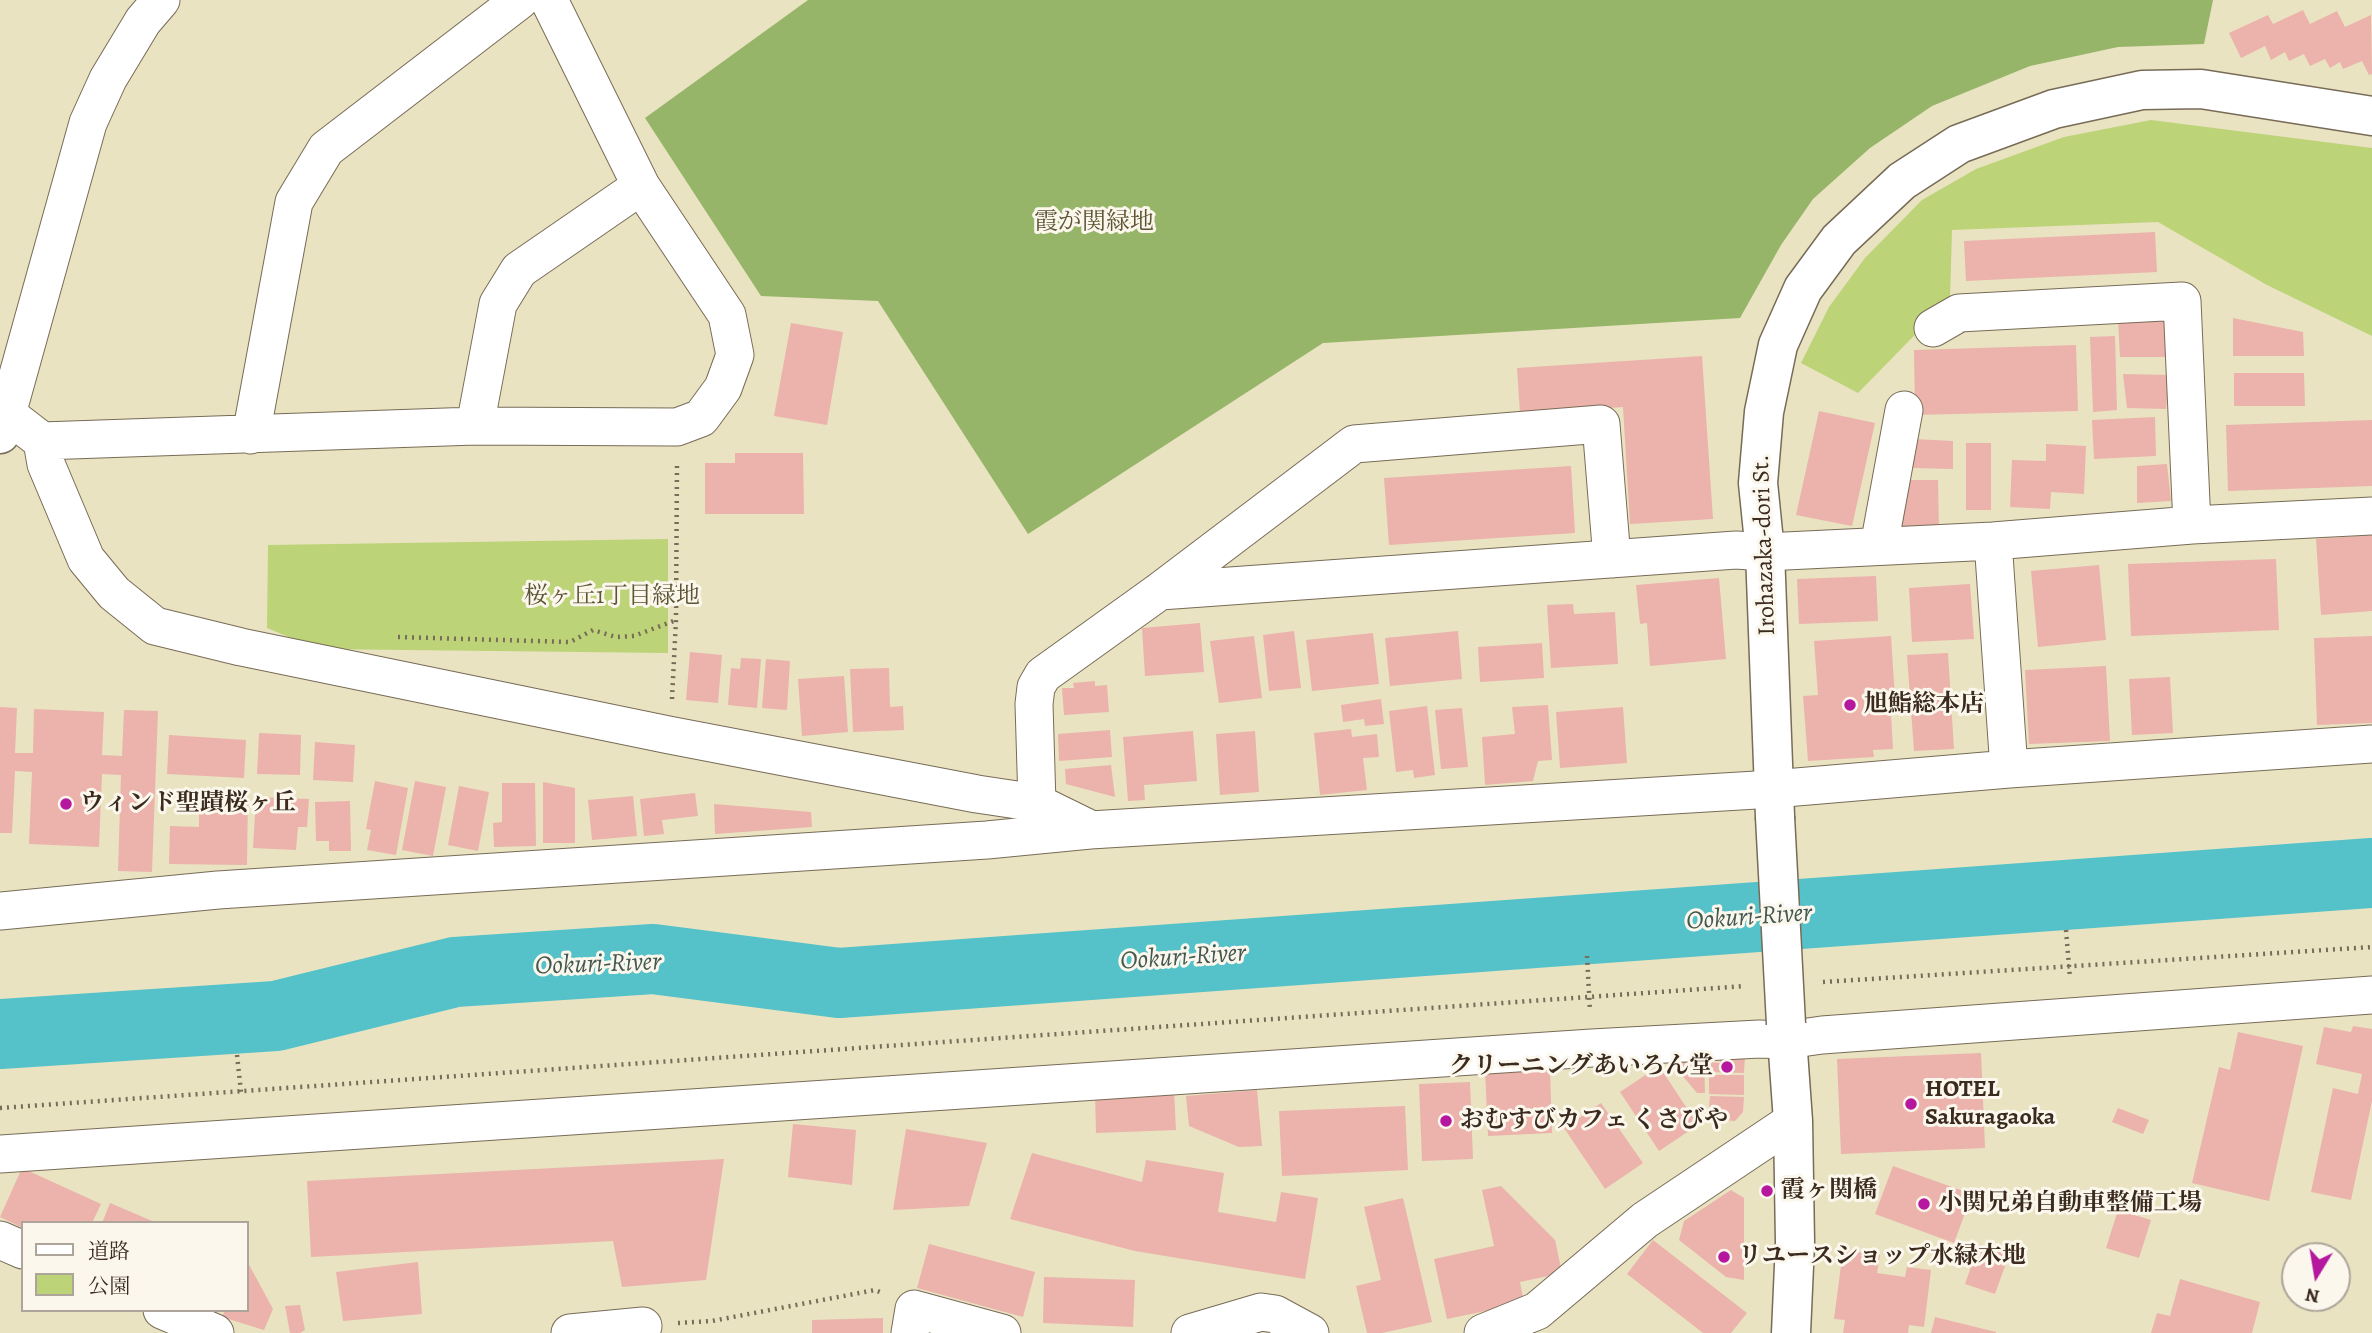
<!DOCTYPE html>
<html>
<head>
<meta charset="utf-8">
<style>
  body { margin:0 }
  #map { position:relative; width:2372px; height:1333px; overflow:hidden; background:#e9e3c2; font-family:Alegreya,"Noto Serif JP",serif }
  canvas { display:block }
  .legend { position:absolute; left:21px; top:1221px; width:228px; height:91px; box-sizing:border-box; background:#fbf7ec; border:2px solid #aea59a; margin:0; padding:9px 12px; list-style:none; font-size:21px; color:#3b2a1e }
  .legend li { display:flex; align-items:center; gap:14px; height:35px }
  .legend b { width:35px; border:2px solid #aea59a }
  .north { position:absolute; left:2281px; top:1242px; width:70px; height:70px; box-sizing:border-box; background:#fbf7ec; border:2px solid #aea59a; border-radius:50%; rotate:191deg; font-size:19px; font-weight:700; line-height:28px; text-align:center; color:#3b2a1e }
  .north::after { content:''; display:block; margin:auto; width:24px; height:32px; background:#b5179e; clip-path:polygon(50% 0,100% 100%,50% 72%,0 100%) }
</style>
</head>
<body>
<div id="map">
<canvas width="2372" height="1333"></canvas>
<ul class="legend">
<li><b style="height:9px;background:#fff"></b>道路</li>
<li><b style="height:19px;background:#bdd377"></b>公園</li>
</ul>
<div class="north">N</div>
</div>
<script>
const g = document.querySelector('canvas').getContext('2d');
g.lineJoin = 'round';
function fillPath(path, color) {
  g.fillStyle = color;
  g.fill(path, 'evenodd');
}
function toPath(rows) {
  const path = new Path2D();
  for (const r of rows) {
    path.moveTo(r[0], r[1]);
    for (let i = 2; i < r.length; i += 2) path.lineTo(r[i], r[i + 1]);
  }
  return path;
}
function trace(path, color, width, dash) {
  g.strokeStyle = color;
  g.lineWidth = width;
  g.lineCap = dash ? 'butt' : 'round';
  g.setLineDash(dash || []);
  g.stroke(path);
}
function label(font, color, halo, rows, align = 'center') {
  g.font = font + ' Alegreya,"Noto Serif JP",serif';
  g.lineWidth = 6;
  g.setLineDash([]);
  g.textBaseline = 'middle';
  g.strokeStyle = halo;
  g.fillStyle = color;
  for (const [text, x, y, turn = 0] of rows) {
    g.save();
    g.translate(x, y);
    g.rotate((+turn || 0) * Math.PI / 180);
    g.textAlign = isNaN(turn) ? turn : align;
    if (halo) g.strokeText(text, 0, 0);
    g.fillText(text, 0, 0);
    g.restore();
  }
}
fillPath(toPath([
  [2151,120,2372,148,2372,336,2267,285,2158,222,1952,230,1950,299,1858,393,1801,363,1829,307,1865,258,1922,200,1976,169,2064,137],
  [668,539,668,653,318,649,267,628,268,545]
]), '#bdd377');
fillPath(toPath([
  [808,0,2213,0,2204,44,2118,47,2030,66,1932,106,1870,148,1813,199,1781,245,1740,318,1323,343,1028,534,878,301,761,296,645,118]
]), '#96b568');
trace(toPath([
  [0,1034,276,1016,455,972,653,959,839,983,2372,873]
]), '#54c2c8', 70);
fillPath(toPath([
  [2303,10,2310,24,2337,11,2345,27,2371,15,2372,74,2369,75,2362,61,2343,69,2340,62,2330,68,2325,59,2310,66,2304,54,2289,61,2285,52,2271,60,2265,46,2241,58,2229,33,2268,15,2273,24],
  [2155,232,2157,272,1966,281,1964,241],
  [2233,318,2303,332,2304,356,2233,356],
  [2118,320,2168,320,2166,357,2120,357],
  [791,323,843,332,827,425,774,416],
  [2115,336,2117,410,2093,412,2090,337],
  [2076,345,2078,411,1915,415,1914,350],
  [1702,356,1713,519,1630,524,1623,407,1520,414,1517,368],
  [2234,373,2304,373,2305,406,2234,406],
  [2123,374,2169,375,2166,409,2127,408],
  [1819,411,1875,423,1852,526,1796,515],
  [2155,417,2156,456,2094,459,2092,420],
  [2372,420,2372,486,2228,491,2226,425],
  [1913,439,1953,441,1953,469,1913,468],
  [1966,443,1991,443,1991,510,1966,510],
  [2046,444,2086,446,2084,494,2051,492,2050,509,2010,507,2012,460,2046,461],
  [735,453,803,453,804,514,705,514,705,463,735,463],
  [2167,464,2171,501,2137,503,2137,466],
  [1571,466,1575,533,1389,545,1384,478],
  [1899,480,1938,480,1939,530,1900,530],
  [2372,535,2372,611,2321,615,2316,539],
  [2276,559,2279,630,2131,636,2128,564],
  [2099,565,2106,640,2038,647,2031,571],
  [1876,576,1878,621,1799,624,1797,579],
  [1719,578,1726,659,1650,666,1647,623,1640,624,1636,585],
  [1970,584,1974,639,1912,642,1909,588],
  [1573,604,1574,614,1615,612,1618,664,1551,668,1547,605],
  [1200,623,1204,672,1145,676,1142,628],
  [1294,631,1301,688,1269,691,1263,635],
  [1458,631,1462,679,1390,686,1385,638],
  [1373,633,1379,684,1312,691,1306,640],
  [1254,636,1262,698,1219,703,1210,641],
  [1891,636,1896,714,1891,714,1893,749,1873,750,1874,757,1808,761,1803,696,1818,695,1814,641],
  [2372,636,2372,723,2317,725,2314,638],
  [1542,643,1544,678,1480,682,1478,647],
  [690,652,722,655,718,703,686,700],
  [1948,653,1954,749,1914,751,1907,655],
  [741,658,761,659,757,708,728,705,731,668,740,669],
  [766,659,790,661,787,710,762,708],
  [2106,666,2110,741,2029,744,2025,670],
  [889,668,890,707,903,706,904,730,853,732,850,669],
  [844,676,848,732,802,736,798,679],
  [2170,677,2173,733,2132,735,2129,679],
  [1095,681,1095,686,1107,685,1109,712,1064,715,1062,688,1074,688,1073,683],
  [1381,699,1384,724,1365,726,1364,719,1343,722,1341,705],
  [1548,705,1552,760,1538,761,1533,781,1485,785,1482,737,1515,734,1512,707],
  [1427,706,1435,775,1414,778,1413,770,1396,772,1389,711],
  [0,707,17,708,15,753,33,753,34,709,104,712,102,755,122,756,124,710,158,711,152,872,118,871,121,775,102,774,99,847,29,844,32,772,15,771,12,833,0,833],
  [1623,707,1627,763,1560,768,1556,712],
  [1462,708,1468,767,1441,769,1435,710],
  [1351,729,1352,737,1377,734,1379,757,1363,758,1367,790,1320,795,1314,733],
  [1110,730,1112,757,1059,761,1058,734],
  [1193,731,1197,781,1144,785,1145,800,1128,801,1123,737],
  [1255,731,1259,792,1220,795,1216,734],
  [259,733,301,735,300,775,257,774],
  [169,735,246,740,244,778,167,774],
  [315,742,355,745,353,782,313,780],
  [1111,765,1115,797,1066,784,1065,769],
  [375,781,408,788,396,855,367,850,371,830,366,829],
  [415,781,446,787,433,856,402,850],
  [543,782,575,788,575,843,543,843],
  [502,783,535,783,536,846,494,847,493,823,502,822],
  [459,786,489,792,478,851,448,845],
  [695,793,698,816,662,820,664,834,644,836,640,799],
  [199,795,248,795,247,865,169,864,170,826,199,827],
  [633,796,637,836,592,840,588,800],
  [256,797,309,799,307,827,298,827,296,850,253,848],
  [350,801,351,851,329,851,329,841,316,841,315,802],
  [714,804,811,812,812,827,715,834],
  [2353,1026,2372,1029,2372,1101,2351,1200,2311,1192,2333,1088,2358,1094,2362,1074,2316,1064,2324,1027,2351,1032],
  [2238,1032,2303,1046,2269,1201,2192,1183,2219,1067,2230,1070],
  [1981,1053,1985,1148,1841,1154,1837,1059],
  [1720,1055,1745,1056,1744,1073,1709,1072,1710,1062,1720,1063],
  [1704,1057,1705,1093,1697,1093,1675,1067,1675,1058],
  [1659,1066,1698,1125,1659,1151,1620,1092],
  [1550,1068,1552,1133,1488,1136,1485,1070],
  [1709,1075,1744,1075,1744,1095,1709,1094],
  [1470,1082,1473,1159,1422,1161,1419,1084],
  [1257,1090,1262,1146,1239,1147,1189,1126,1186,1096],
  [1174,1091,1176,1130,1096,1133,1095,1094],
  [1710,1096,1744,1097,1743,1112,1735,1121,1721,1120,1709,1106],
  [1601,1103,1643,1163,1605,1189,1564,1128],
  [1405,1106,1408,1170,1282,1176,1279,1111],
  [2118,1108,2149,1120,2143,1134,2112,1122],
  [793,1124,856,1130,852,1185,788,1177],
  [906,1129,987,1143,969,1206,893,1210],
  [1032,1153,1142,1182,1146,1160,1224,1173,1218,1212,1276,1222,1281,1192,1318,1198,1305,1279,1135,1251,1010,1219],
  [724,1159,706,1280,622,1287,613,1241,311,1257,307,1181],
  [1893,1166,1972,1194,1954,1243,1875,1214],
  [22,1168,101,1204,92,1223,23,1223,23,1228,0,1217],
  [1501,1186,1555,1240,1562,1273,1520,1282,1524,1303,1447,1319,1434,1259,1494,1246,1482,1190],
  [1731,1190,1744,1198,1744,1280,1726,1277,1679,1240,1684,1221],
  [1403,1198,1432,1322,1382,1333,1367,1333,1356,1286,1381,1280,1364,1207],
  [110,1203,157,1223,102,1223],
  [2118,1210,2151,1220,2139,1258,2106,1248],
  [1653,1240,1747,1313,1731,1333,1703,1333,1627,1274],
  [929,1244,1035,1272,1023,1317,917,1288],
  [1979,1244,2009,1255,1995,1294,1965,1284],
  [1843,1250,1880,1255,1877,1273,1905,1277,1907,1267,1931,1270,1924,1327,1909,1325,1908,1333,1843,1333,1845,1320,1834,1319],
  [247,1261,273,1309,264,1330,222,1317,225,1310,247,1310],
  [418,1262,422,1314,343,1321,336,1272],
  [1044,1277,1135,1280,1133,1327,1043,1323],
  [2180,1279,2260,1302,2252,1333,2151,1333,2157,1313,2170,1316],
  [300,1305,305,1330,300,1333,290,1333,285,1306],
  [1935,1317,1996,1332,1996,1333,1931,1333],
  [883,1318,883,1333,812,1333,812,1320]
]), '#ebb3ab');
const minor = toPath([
  [1933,328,1959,313,2182,301,2192,525],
  [0,412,7,414,42,441,475,426,677,427,701,418,723,388,735,355,727,315,641,186,549,0],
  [7,414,88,123,108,79,143,21,161,0],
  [475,426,498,304,519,270,641,186],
  [251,435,294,202,326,149,520,0],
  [42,441,46,464,86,559,114,593,155,626,241,647,669,735,977,794,1037,803,1090,829],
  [1993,541,2009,769],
  [1879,546,1904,410],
  [1160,591,1736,550,1765,552,1993,541,2192,525,2372,516],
  [1037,803,1034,704,1036,687,1043,675,1160,591,1354,444,1601,424,1612,559],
  [0,911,218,890,987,840,1090,830,1773,789,2009,769,2372,744],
  [0,1154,1592,1048,1759,1039,1787,1040,1822,1035,2372,995],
  [0,1240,23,1250],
  [162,1310,215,1333],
  [570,1333,643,1326],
  [910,1333,914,1309,1002,1333],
  [1190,1333,1261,1312,1275,1314,1310,1333],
  [1483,1333,1537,1311,1645,1220,1793,1121]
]);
const tertiary = toPath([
  [0,434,7,414],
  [1775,817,1765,552,1758,483,1764,412,1778,345,1803,289,1839,240,1902,181,1959,144,2054,109,2142,90,2201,89,2372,116],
  [1786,1024,1793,1121,1795,1243,1791,1333]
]);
trace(minor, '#786b57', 39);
trace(tertiary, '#786b57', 41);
trace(toPath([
  [398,637,570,642,593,630,616,637,634,636,676,620],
  [672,699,676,620,677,463],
  [2066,930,2070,978],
  [1587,956,1590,1011],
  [1823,982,2372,947],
  [237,1055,241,1092],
  [0,1108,1745,986],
  [678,1323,712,1321,875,1290,880,1292]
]), '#786b57', 4.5, [2, 5]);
trace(minor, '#fff', 37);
trace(tertiary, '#fff', 38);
const tertiaryBridge = toPath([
  [1775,817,1786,1024]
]);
trace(tertiaryBridge, '#786b57', 41, []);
trace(tertiaryBridge, '#fff', 38);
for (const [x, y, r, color] of [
  [1850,705,7,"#b5179e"],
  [66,804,7,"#b5179e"],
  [1727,1067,7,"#b5179e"],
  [1911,1104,7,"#b5179e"],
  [1446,1121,7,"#b5179e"],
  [1767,1191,7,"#b5179e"],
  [1924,1204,7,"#b5179e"],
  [1724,1257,7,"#b5179e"]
]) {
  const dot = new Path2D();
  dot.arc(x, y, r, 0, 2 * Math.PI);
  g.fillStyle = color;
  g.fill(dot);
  trace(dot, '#fbf7ec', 2.5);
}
label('24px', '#5c5434', '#fbf7ec', [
  ["霞が関緑地",1094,223],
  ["桜ヶ丘1丁目緑地",612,597]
]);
label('24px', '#3b2a1e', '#fbf7ec', [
  ["Irohazaka-dori St.",1765,545,-92]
]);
label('bold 24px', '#3b2a1e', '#fbf7ec', [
  ["旭鮨総本店",1864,705],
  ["ウィンド聖蹟桜ヶ丘",80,804],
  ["クリーニングあいろん堂",1713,1067,"right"],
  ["HOTEL",1925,1090],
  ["Sakuragaoka",1925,1118],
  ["おむすびカフェ くさびや",1460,1121],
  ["霞ヶ関橋",1781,1191],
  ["小関兄弟自動車整備工場",1938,1204],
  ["リユースショップ水緑木地",1738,1257]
], 'left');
label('italic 26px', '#425851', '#fbf7ec', [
  ["Ookuri-River",1749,918,-4],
  ["Ookuri-River",1183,958,-4],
  ["Ookuri-River",598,965,-2]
]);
</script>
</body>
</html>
